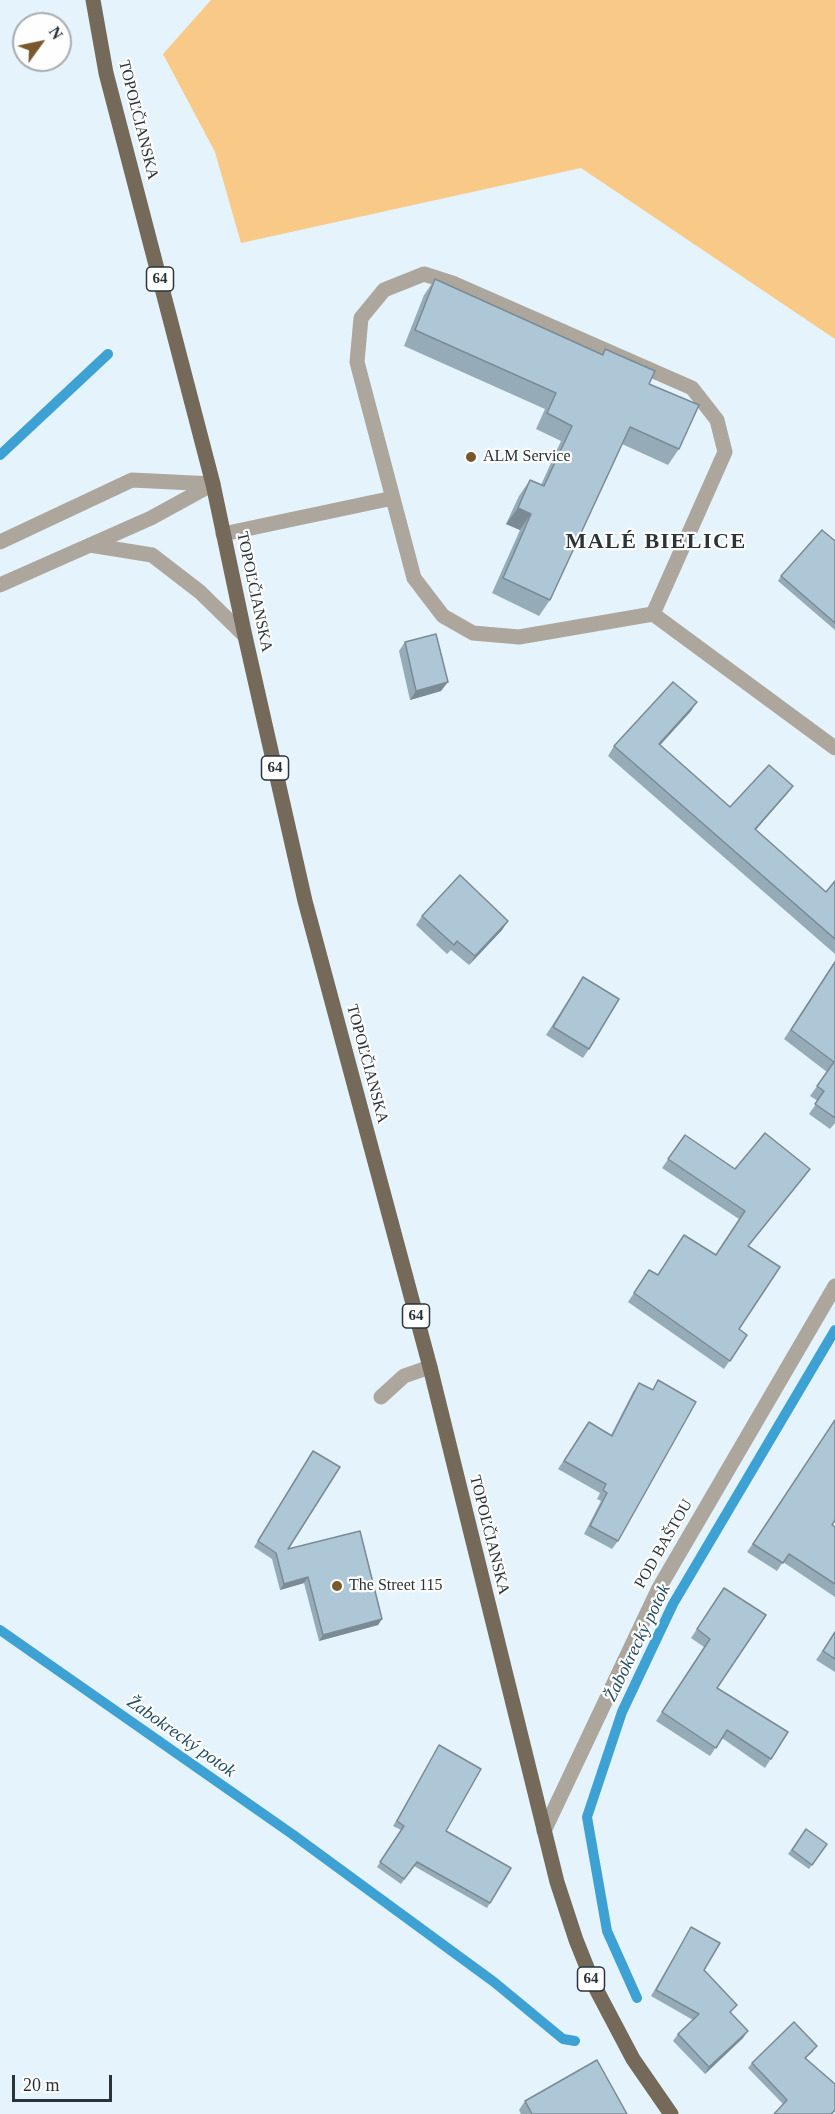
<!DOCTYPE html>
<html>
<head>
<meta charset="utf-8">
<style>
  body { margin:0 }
  #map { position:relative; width:835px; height:2114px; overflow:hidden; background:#e4f3fc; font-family:Georgia,serif }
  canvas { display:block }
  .north { position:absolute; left:12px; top:12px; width:60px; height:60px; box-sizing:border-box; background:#fefefe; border:2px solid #a9adaf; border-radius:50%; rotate:57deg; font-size:16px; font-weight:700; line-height:24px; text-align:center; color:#293338 }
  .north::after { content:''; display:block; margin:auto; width:21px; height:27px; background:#77592d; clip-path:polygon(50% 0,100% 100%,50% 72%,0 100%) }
  .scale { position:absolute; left:12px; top:2075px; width:100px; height:27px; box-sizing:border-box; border:3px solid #293338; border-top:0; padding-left:8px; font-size:18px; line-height:21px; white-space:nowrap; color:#293338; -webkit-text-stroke:4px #fefefe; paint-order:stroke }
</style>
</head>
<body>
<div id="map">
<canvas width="835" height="2114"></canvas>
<div class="north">N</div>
<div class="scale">20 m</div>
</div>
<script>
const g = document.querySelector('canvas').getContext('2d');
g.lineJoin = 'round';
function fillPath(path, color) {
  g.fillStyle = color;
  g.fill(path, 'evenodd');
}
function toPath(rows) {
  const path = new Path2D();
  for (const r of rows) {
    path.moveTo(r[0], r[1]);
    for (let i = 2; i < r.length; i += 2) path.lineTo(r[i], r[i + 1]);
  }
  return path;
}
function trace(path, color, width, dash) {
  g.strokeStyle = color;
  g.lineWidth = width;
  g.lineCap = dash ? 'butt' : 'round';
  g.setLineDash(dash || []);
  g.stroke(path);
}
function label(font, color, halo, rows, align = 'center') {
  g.font = font + ' Georgia,serif';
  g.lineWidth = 4.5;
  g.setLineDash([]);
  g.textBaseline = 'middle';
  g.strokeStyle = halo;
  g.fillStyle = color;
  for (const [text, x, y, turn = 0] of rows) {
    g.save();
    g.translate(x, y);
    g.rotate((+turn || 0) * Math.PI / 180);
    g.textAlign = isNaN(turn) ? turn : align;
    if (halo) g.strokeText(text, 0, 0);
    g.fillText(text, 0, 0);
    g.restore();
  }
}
fillPath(toPath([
  [211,0,835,0,835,339,581,168,241,243,215,152,163,54]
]), '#f9c987');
trace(toPath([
  [0,455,108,354],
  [0,1630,292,1834,494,1982,563,2039,575,2041],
  [637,1998,607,1931,587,1817,622,1712,673,1604,835,1330]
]), '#3da1d4', 10);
trace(toPath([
  [223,534,393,498],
  [0,542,132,480,213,484],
  [90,545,152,555,200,592,245,636],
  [0,585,151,518,213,484],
  [653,614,725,452,717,420,692,388,455,284,424,274,384,290,361,318,357,362,414,578,443,616,473,633,519,637,653,614,835,748],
  [381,1397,404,1376,430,1367]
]), '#ada69d', 15);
trace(toPath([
  [544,1831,659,1588,835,1286]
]), '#ada69d', 15);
trace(toPath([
  [93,0,106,73,213,484,245,636,305,901,430,1367,557,1882,576,1940,594,1985,633,2059,671,2114]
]), '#756959', 15);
fillPath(toPath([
  [435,279,602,354,605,349,649,384,679,449,668,465,622,444,550,600,539,616,492,593,520,530,506,524,519,496,530,480,541,485,561,441,536,429,545,409,404,346,424,295],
  [835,541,835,630,778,581,781,576],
  [405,642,441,691,410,700,399,651],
  [691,711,660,745,730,807,793,786,786,795,756,830,826,892,835,881,835,954,608,756,614,746],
  [422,916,508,921,502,930,469,965,451,950,447,954,416,925],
  [835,961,835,1123,830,1129,809,1114,818,1101,810,1096,827,1072,784,1039],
  [583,977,589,1049,583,1058,546,1035],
  [685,1135,735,1169,804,1177,748,1246,739,1329,747,1335,724,1369,628,1302,649,1270,657,1275,715,1255,739,1219,662,1168],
  [658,1380,618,1541,612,1549,584,1534,601,1501,597,1499,600,1493,558,1469,589,1422,611,1435,633,1392,639,1383,652,1390],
  [835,1420,832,1525,835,1527,835,1597,783,1562,777,1571,747,1552],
  [313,1451,288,1549,382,1619,378,1625,319,1641,304,1583,280,1590,272,1559,254,1547],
  [724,1588,717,1688,788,1732,765,1768,722,1738,710,1756,656,1721,704,1647,691,1638],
  [835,1632,835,1672,816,1660],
  [439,1745,446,1831,490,1903,487,1908,414,1866,401,1884,377,1867,401,1830,393,1826],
  [806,1829,827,1844,809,1869,788,1854],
  [691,1927,704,1970,731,2013,743,2038,705,2074,673,2041,678,2034,693,2020,651,1996],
  [814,2051,806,2058,835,2084,835,2111,832,2114,783,2104,748,2068,752,2063],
  [525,2101,627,2114,521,2114,519,2110]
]), '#96abb8');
fillPath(toPath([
  [518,508,531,514,520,530,506,524],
  [448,682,441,691,410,700,416,691],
  [697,702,691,711,653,753,659,744],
  [793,786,786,795,748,838,755,829],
  [508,921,502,930,469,965,475,956],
  [810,1169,804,1177,742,1254,748,1246],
  [308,1577,304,1583,280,1590,284,1584],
  [382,1619,378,1625,319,1641,323,1635],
  [748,2031,743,2038,705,2074,709,2067]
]), '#7a8b96');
const building = toPath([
  [435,279,603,355,605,349,655,371,649,384,699,405,679,449,630,427,550,600,503,578,531,514,518,508,530,480,544,486,572,426,547,413,556,393,415,330,435,279],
  [822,530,835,541,835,623,781,576,822,530],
  [436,634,448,682,416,691,405,642,436,634],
  [673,682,697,702,659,744,730,807,769,765,793,786,755,829,826,892,835,881,835,939,614,746,673,682],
  [460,875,508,921,475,956,457,941,454,945,422,916,460,875],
  [835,962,835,1118,815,1104,824,1091,817,1086,834,1062,791,1030,835,962],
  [583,977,619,999,589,1049,553,1027,583,977],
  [765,1133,810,1169,748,1246,780,1267,739,1329,747,1335,730,1361,634,1293,649,1270,658,1275,684,1235,716,1255,745,1211,668,1159,685,1135,735,1169,765,1133],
  [658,1380,696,1402,618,1541,590,1526,607,1493,603,1490,606,1484,564,1461,589,1422,612,1436,639,1383,653,1390,658,1380],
  [835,1420,835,1520,832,1525,835,1527,835,1584,789,1554,783,1563,753,1544,835,1420],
  [313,1451,340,1467,288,1549,360,1531,382,1619,323,1635,308,1577,284,1584,276,1553,258,1541,313,1451],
  [724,1588,766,1615,717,1688,788,1732,771,1759,727,1730,716,1748,662,1712,710,1639,697,1629,724,1588],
  [835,1632,835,1659,823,1651,835,1632],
  [439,1745,481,1769,446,1831,511,1868,490,1903,417,1862,404,1879,380,1862,404,1826,397,1821,439,1745],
  [806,1829,827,1844,812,1865,792,1850,806,1829],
  [691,1927,720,1943,704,1970,737,2005,730,2012,748,2031,709,2067,678,2034,699,2014,656,1990,691,1927],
  [794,2022,817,2046,805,2058,835,2084,835,2110,831,2114,774,2114,787,2100,752,2063,794,2022],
  [597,2060,627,2114,532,2114,525,2101,597,2060]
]);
fillPath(building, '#aec7d6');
trace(building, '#7a8b96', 1.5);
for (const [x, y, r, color] of [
  [471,457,6,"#77592d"],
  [337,1586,6,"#77592d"]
]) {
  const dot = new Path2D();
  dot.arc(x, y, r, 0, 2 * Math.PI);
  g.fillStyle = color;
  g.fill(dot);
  trace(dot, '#fefefe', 2);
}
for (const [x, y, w] of [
  [160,279,27],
  [275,768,27],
  [416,1316,27],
  [591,1979,27]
]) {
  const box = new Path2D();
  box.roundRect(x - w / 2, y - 12, w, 24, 4.5);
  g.fillStyle = '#fefefe';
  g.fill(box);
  trace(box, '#293338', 1.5);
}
label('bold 15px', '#293338', null, [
  ["64",160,279],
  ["64",275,768],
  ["64",416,1316],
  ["64",591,1979]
]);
label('16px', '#293338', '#fefefe', [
  ["TOPOĽČIANSKA",138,120,76],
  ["TOPOĽČIANSKA",254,592,78],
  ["TOPOĽČIANSKA",367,1064,75],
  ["TOPOĽČIANSKA",489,1535,76],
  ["POD BAŠTOU",664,1544,-60]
]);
label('16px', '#293338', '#fefefe', [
  ["ALM Service",483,457],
  ["The Street 115",349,1586]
], 'left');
label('italic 18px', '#254e64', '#fefefe', [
  ["Žabokrecký potok",638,1643,-64],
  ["Žabokrecký potok",181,1737,35]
]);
g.letterSpacing = '1.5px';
label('bold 22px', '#293338', '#fefefe', [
  ["MALÉ BIELICE",656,542]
]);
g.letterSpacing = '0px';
</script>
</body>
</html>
